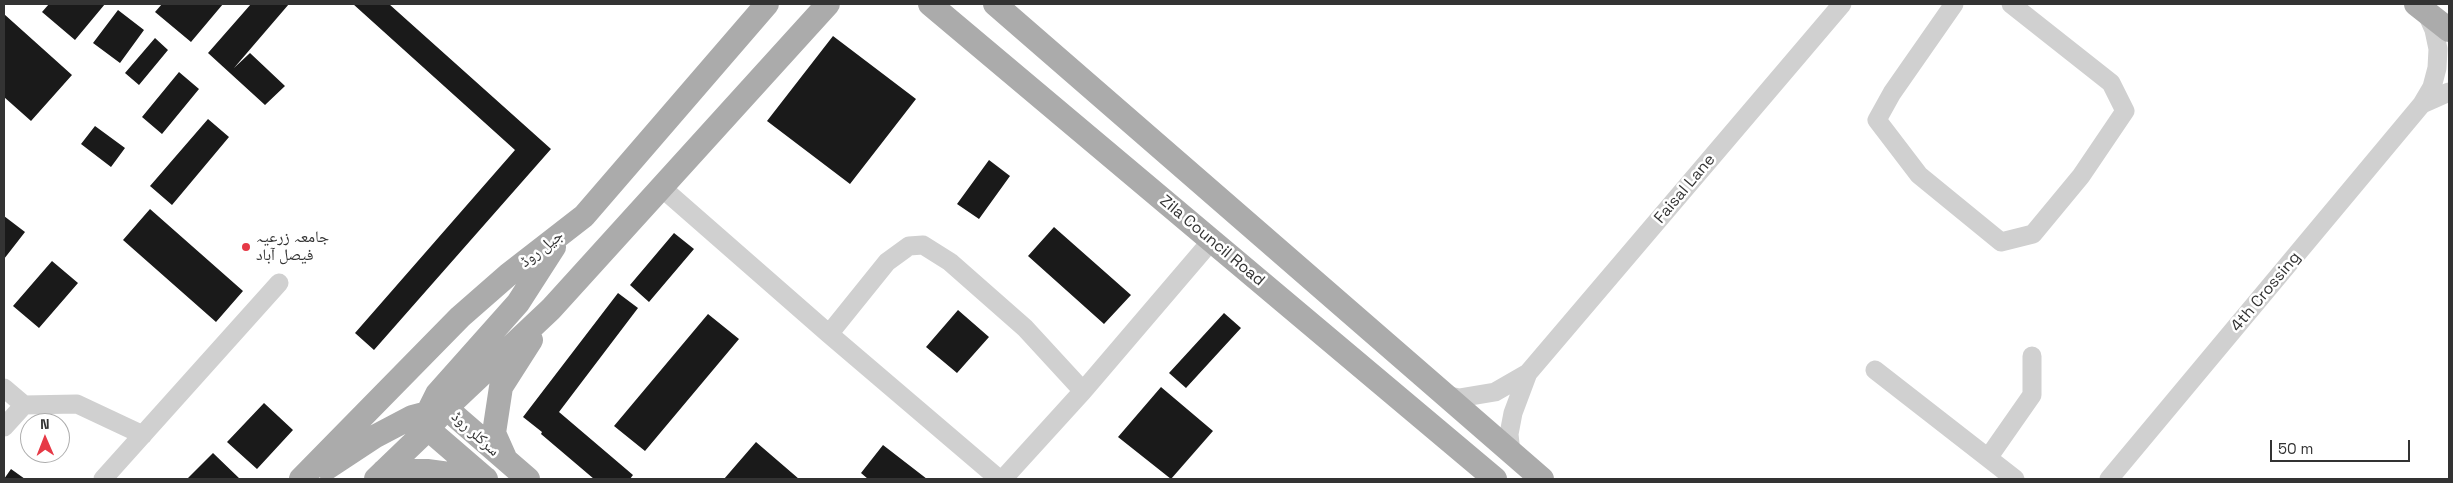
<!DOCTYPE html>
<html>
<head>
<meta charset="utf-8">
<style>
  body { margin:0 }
  #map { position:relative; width:2453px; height:483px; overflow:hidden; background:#fff; font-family:"Space Grotesk",sans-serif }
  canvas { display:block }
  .frame { position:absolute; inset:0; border:5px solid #333; pointer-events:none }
  .north { position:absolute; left:20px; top:413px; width:50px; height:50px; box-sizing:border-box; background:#fff; border:1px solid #adadad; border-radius:50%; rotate:359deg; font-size:14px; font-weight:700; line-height:20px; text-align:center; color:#333 }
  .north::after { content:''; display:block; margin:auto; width:18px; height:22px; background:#e63946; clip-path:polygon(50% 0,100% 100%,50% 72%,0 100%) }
  .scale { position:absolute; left:2270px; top:440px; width:140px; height:22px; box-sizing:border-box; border:2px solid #333; border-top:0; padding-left:6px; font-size:15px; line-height:18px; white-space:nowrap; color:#333; -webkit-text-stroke:4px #fff; paint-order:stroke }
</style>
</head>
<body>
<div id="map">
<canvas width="2453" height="483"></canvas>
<div class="frame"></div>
<div class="north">N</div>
<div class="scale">50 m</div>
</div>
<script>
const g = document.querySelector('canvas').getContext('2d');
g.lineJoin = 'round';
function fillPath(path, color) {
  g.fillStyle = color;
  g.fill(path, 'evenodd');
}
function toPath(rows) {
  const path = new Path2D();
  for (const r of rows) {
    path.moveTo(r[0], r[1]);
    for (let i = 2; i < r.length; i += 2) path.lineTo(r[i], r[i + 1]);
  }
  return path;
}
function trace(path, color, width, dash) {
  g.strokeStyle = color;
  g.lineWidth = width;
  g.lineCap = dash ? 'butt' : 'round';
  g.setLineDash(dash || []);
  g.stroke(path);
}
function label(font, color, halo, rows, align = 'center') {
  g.font = font + ' "Space Grotesk","Noto Naskh Arabic",sans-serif';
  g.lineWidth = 5;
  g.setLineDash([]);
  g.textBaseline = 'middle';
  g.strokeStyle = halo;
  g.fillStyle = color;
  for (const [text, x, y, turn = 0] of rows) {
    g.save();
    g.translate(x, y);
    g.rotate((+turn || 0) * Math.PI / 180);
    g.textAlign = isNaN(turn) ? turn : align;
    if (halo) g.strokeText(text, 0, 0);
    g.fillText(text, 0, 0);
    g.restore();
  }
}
fillPath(toPath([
  [49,4,105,4,75,40,42,12],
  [162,4,223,4,191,42,155,12],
  [251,4,289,4,234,68,250,53,285,86,265,105,208,53],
  [353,4,389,4,551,149,374,350,355,333,515,150],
  [118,10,144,30,120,63,93,43],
  [4,14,72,75,31,121,4,97],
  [833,36,916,99,850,184,767,121],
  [155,38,168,50,139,85,125,73],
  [179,72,199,89,162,134,142,117],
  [208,119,229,137,172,205,150,186],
  [95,126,125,148,111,167,81,144],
  [989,160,1010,176,979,219,957,204],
  [150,209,243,291,216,322,123,240],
  [4,216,25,232,4,259],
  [1054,227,1131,295,1104,324,1028,256],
  [674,233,694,249,649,302,630,285],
  [52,261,78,283,39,328,13,306],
  [618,293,638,308,559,412,633,475,630,479,594,479,541,434,542,432,523,417],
  [958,310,989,337,957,373,926,347],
  [1224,313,1241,328,1186,388,1169,373],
  [708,314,739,339,645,451,614,426],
  [1161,387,1213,431,1171,479,1118,437],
  [264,403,293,430,257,469,227,442],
  [756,442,799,479,724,479],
  [883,445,927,479,868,479,861,473],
  [213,453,240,479,187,479],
  [11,469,25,479,4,479]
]), '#1a1a1a');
trace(toPath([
  [1954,4,1892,93,1877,120,1919,175,2001,242,2033,234,2081,176,2125,111,2111,83,2011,4],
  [2422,104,2449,92],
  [661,187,829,334,999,479],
  [829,334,887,262,909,246,923,245,950,262,1025,328,1083,391,1003,479],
  [1875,370,2015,479],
  [4,388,24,405,77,404,143,435],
  [1083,391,1212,240],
  [1445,395,1459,398,1495,392,1528,373,1842,4],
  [4,427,24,405],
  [1511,453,1509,434,1513,413,1528,373],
  [1988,458,2032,395,2032,356],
  [103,479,279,283],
  [2109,479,2422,104,2432,87,2437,68,2438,49,2434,30,2426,12]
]), '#d0d0d0', 19);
trace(toPath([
  [930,4,1495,479],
  [995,4,1542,479],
  [2416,4,2449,30],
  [506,460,494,433,501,387,531,340],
  [327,468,374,437,412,417,446,408,528,479],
  [384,471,427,471,486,479],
  [301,479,460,317,508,275,584,216,767,4],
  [376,479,428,429,446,408,551,309,828,4],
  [486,479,428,429,428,412,437,394,518,303,554,247]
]), '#ababab', 24);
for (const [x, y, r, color] of [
  [246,247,5,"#e63946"]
]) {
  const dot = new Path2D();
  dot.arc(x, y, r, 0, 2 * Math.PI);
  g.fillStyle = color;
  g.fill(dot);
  trace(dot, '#fff', 2);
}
label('16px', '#333', '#fff', [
  ["Faisal Lane",1685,189,-50],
  ["Zila Council Road",1212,241,40],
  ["جیل روڈ",542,249,-38],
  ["4th Crossing",2266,292,-50],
  ["سرکلر روڈ",475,434,42]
]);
label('16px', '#333', '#fff', [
  ["جامعہ زرعیہ",256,238],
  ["فیصل آباد",256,256]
], 'left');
</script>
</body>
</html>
